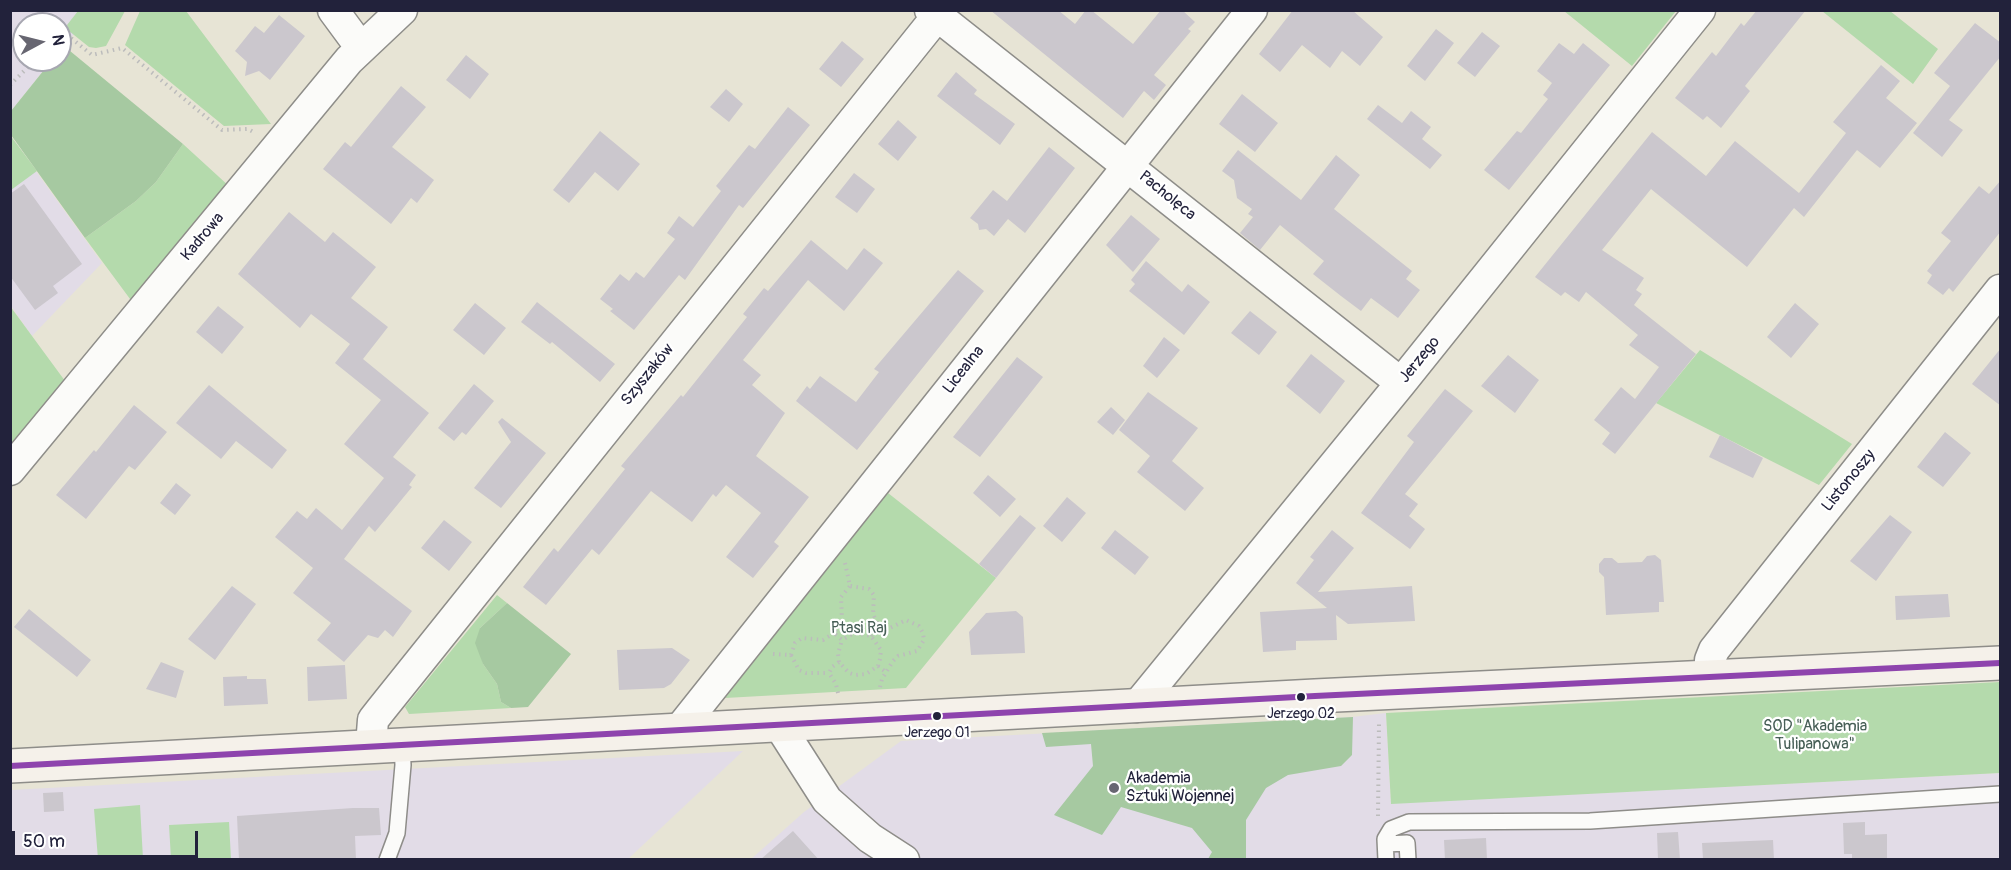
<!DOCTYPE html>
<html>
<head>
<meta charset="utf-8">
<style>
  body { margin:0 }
  #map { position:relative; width:2011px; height:870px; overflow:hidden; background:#e7e4d5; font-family:Pangolin,sans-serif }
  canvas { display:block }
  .frame { position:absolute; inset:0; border:12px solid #22223b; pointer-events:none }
  .north { position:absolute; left:12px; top:12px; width:60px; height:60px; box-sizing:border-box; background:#fff; border:2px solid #a7a7b1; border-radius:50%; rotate:83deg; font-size:16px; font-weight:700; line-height:24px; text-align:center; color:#22223b }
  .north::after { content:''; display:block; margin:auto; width:21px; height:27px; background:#676671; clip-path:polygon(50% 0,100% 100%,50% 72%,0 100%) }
  .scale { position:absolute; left:12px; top:831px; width:186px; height:27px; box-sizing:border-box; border:3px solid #22223b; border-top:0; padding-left:8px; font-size:18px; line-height:21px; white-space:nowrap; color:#22223b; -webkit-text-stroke:4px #fff; paint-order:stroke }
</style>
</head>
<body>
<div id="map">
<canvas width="2011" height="870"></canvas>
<div class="frame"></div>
<div class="north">N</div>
<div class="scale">50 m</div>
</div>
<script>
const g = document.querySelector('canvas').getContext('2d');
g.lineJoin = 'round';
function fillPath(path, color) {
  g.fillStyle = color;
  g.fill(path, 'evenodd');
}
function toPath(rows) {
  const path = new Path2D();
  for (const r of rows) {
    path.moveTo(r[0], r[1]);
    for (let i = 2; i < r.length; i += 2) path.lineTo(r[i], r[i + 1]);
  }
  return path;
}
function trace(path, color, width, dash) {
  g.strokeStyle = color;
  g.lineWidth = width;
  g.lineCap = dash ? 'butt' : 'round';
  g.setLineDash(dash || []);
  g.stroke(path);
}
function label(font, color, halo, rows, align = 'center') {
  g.font = font + ' Pangolin,sans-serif';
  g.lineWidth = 4.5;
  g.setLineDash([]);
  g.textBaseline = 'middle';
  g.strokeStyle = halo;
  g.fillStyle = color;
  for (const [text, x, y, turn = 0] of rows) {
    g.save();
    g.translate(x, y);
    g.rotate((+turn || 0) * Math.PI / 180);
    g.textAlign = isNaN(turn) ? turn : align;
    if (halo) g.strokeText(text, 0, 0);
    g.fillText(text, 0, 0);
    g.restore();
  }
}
fillPath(toPath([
  [11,11,93,11,60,51,60,24,24,24,24,60,52,60,11,111],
  [10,135,102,263,32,336,11,306],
  [1386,713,1391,803,2000,773,2000,859,750,860,804,812,901,741,1352,717],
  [743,751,628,859,11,860,11,790]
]), '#e2dce7');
fillPath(toPath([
  [78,11,78,10,125,11,106,46,96,48,89,47,69,31,67,25],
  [140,11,186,11,271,124,224,126,125,45],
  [1564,11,1676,11,1632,66],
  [1822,11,1890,11,1938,49,1913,84],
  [10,135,37,171,11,190,10,190],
  [183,144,230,187,133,303,85,238,136,201,156,182],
  [10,306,68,385,10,453],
  [1700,350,1852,444,1819,485,1656,403],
  [888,493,996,578,906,688,725,698],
  [497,595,507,603,480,628,483,664,497,684,501,702,511,708,409,714,405,707],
  [2000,682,2000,773,1391,804,1386,713],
  [140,805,143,859,98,859,94,809],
  [229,822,231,859,171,859,169,825]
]), '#b4daac');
fillPath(toPath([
  [64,46,183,144,156,182,136,201,85,238,11,135,11,111,52,60,60,60,60,51],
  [507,603,571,654,528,707,511,708,501,702,497,684,483,664,475,643,480,628],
  [1353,717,1352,755,1341,766,1288,775,1266,788,1246,820,1246,859,1208,859,1212,852,1192,828,1121,807,1102,835,1054,815,1093,766,1091,744,1046,747,1042,733]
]), '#a6c9a1');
fillPath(toPath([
  [990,10,1058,10,1075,24,1086,10,1091,10,1133,44,1161,10,1182,10,1195,22,1188,29,1191,31,1154,75,1166,85,1154,100,1144,91,1123,118],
  [1293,10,1352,10,1383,37,1360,66,1342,51,1330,68,1302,45,1280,72,1259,54],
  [1757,10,1806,10,1745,86,1750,91,1721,128,1707,116,1703,120,1675,98,1712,52,1716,56,1741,23,1744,26],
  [279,15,305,36,270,80,259,71,245,76,247,62,235,51,255,26,264,33],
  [1975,23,2001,43,2001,56,1949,120,1963,130,1942,157,1913,133,1950,86,1934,73],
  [1436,29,1454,43,1425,81,1407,66],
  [1482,32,1500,46,1475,77,1457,63],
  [842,41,864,59,841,87,819,69],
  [1559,43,1574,54,1583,43,1610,65,1509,190,1484,170,1517,131,1521,133,1548,99,1543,95,1552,83,1537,71],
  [466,55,489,74,470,99,446,80],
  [1881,65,1900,81,1886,98,1917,123,1880,168,1857,150,1804,217,1794,208,1747,267,1651,189,1602,250,1644,278,1636,290,1642,294,1634,305,1696,354,1615,454,1602,444,1610,433,1594,420,1621,387,1635,399,1659,367,1629,345,1638,335,1586,292,1579,302,1565,292,1561,296,1535,277,1652,132,1706,176,1735,141,1799,193,1846,133,1833,122],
  [956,72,977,90,974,94,1015,124,1000,145,937,96],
  [401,86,426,107,392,147,434,180,417,203,411,198,391,224,323,169,345,142,351,147],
  [726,89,743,104,729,122,710,107],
  [1242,94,1278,123,1255,152,1219,124],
  [1378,105,1402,123,1411,111,1431,127,1422,139,1442,155,1430,169,1367,119],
  [788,107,810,125,743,208,739,205,685,280,679,275,634,330,610,311,613,309,600,299,620,274,629,281,636,272,644,278,675,239,667,233,679,216,693,227,721,191,716,186,749,145,755,149],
  [898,120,917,137,898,161,878,144],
  [600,131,640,164,618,191,595,172,569,203,553,190],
  [1049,147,1075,168,1025,233,1008,219,994,236,986,229,979,230,978,224,970,218,993,190,1007,201],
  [1238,150,1301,200,1336,155,1360,175,1334,209,1412,271,1406,279,1420,290,1398,318,1371,298,1361,311,1341,296,1313,274,1324,261,1280,225,1260,250,1240,233,1253,217,1248,214,1252,209,1237,198,1234,180,1222,171],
  [854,173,875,189,857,213,835,197],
  [2001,180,2001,231,1953,292,1949,288,1943,295,1927,283,1932,275,1927,271,1951,241,1941,233,1979,186,1989,194],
  [24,184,82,264,53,286,58,293,35,310,10,276,10,194],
  [289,212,325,242,333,232,376,267,351,298,388,327,363,359,429,413,393,457,416,475,409,485,412,487,375,532,369,526,344,559,412,611,393,637,385,630,378,638,368,635,344,662,317,640,331,623,293,593,313,568,275,537,297,511,307,519,316,508,342,530,384,478,344,444,381,400,335,363,350,344,311,314,300,328,238,274],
  [1131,215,1160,239,1133,272,1106,245],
  [811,240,847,270,864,248,883,263,844,311,808,280,743,360,761,375,752,385,785,413,756,456,809,497,774,542,779,546,753,578,726,557,761,513,726,485,716,497,713,494,692,522,651,491,599,555,592,549,546,605,523,587,554,548,558,552,600,500,625,469,621,466,681,395,683,397,747,317,743,314,764,288,768,291],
  [1146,261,1182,292,1188,284,1210,302,1184,335,1129,291,1135,284,1131,280],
  [958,270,984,291,857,450,796,401,807,386,810,389,820,376,856,402,879,372,874,369],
  [537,302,615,364,600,382,552,342,550,344,521,322],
  [475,303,506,328,484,355,453,330],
  [1795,303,1819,324,1791,358,1767,337],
  [218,306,244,327,222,354,196,332],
  [1250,311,1277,332,1259,355,1231,333],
  [1164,337,1180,350,1157,378,1143,366],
  [2001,348,2001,406,1972,384],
  [1311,354,1345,381,1320,414,1286,386],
  [1508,355,1539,380,1515,413,1481,386],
  [1017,357,1043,377,980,457,953,437],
  [474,384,494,401,466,435,462,432,454,441,438,428],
  [209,385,287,450,272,469,236,441,221,459,176,423],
  [1445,389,1473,411,1405,494,1418,504,1409,516,1425,529,1410,549,1361,513,1414,442,1407,436],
  [1148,392,1198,428,1172,461,1204,488,1185,511,1137,472,1150,456,1119,430],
  [134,405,167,432,135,470,129,466,86,519,56,495,94,450,96,452],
  [1111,407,1125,420,1113,435,1097,422],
  [502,418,546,453,501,508,474,488,511,442,498,422],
  [1945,432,1971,453,1943,487,1917,467],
  [1720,435,1763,458,1753,478,1709,457],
  [988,475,1016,499,1000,517,973,493],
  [176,483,191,495,175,515,160,503],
  [1067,497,1086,513,1062,542,1043,526],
  [1020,515,1036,528,996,578,979,564],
  [1890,515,1912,532,1876,581,1850,561],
  [444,520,472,542,449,571,421,548],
  [1115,530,1149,557,1135,575,1101,548],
  [1332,530,1354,548,1318,592,1412,586,1415,621,1348,624,1336,615,1337,640,1296,641,1296,650,1263,652,1260,612,1327,608,1296,583,1314,560,1310,557],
  [1655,555,1661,560,1664,602,1659,602,1659,612,1606,615,1604,577,1599,572,1599,564,1604,558,1612,558,1618,563,1642,562,1647,556],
  [232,586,256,604,215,660,188,639],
  [1948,594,1950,617,1896,620,1895,596],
  [29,609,91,660,77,677,14,627],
  [1016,611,1023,617,1025,653,971,655,969,632,986,613],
  [672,648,690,660,671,684,664,688,619,690,617,650],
  [161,662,184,671,176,698,146,689],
  [345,665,347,699,308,701,307,667],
  [247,676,247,679,266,679,268,704,224,706,223,677],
  [63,792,64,811,44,812,43,793],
  [353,808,379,808,381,835,355,836,356,860,239,860,237,816],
  [1865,822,1865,835,1887,834,1887,860,1852,860,1852,854,1844,854,1843,823],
  [793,831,819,860,760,860],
  [1678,832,1680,860,1658,860,1657,833],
  [1486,838,1487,860,1445,860,1444,840],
  [1773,840,1774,860,1703,859,1702,843]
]), '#cbc7cd');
const lane = toPath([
  [1386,844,1407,843,1408,860],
  [387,860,397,833,403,765,402,744],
  [1386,860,1385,839,1391,829,1409,822,1590,821,2000,794]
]);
const street = toPath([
  [333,10,361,48],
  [930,10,1401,383],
  [10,470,349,60,402,10],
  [1710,676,1710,660,1714,650,2000,290],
  [1136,707,1401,383,1700,10],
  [779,725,827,800,870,838,904,860],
  [678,731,1252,10],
  [371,746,373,720,380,711,942,10]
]);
const secondary = toPath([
  [10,766,1315,696,2000,663]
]);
trace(lane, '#8e8d89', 18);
trace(street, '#8e8d89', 33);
trace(secondary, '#8e8d89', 36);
trace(toPath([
  [38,10,52,24],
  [60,34,71,38,92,55,122,48,222,130,248,129,255,133],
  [10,85,35,60],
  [845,563,850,586,869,589,874,595,873,614,879,627,890,628,906,620,919,626,923,633,924,640,917,651,898,656,893,661,882,679,879,691],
  [871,636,879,627],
  [773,654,791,655,795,643,802,638,823,640,834,633],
  [791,655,799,670,806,673,829,673],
  [839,662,838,654,842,640],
  [878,666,887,673],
  [838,693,836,684,829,673,832,667,839,662,849,673,856,675,866,674,878,666,880,659,881,650,871,636,854,633,842,640,834,633,842,620,841,597,850,586],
  [1378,816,1379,722]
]), '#bcbcbc', 4, [1.5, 4.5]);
trace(lane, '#fbfbf9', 15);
trace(street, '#fbfbf9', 30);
trace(secondary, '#f5f1ea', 33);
trace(toPath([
  [10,766,1315,696,2000,663]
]), '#8e44ad', 6);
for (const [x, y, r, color] of [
  [1301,697,5,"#22223b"],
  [937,716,5,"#22223b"],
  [1114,788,6,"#676671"]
]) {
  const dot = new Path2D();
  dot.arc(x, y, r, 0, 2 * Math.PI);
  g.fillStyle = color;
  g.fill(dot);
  trace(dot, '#fff', 2);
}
label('14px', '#22223b', '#fff', [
  ["Jerzego 02",1301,714],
  ["Jerzego 01",937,733]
]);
label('16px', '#22223b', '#fff', [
  ["Pacholęca",1167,196,39],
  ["Kadrowa",203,237,-50],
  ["Jerzego",1420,360,-51],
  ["Licealna",964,370,-52],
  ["Szyszaków",648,375,-51],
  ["Listonoszy",1849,481,-51]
]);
label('16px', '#475f57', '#fff', [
  ["Ptasi Raj",859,629],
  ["SOD \"Akademia",1815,727],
  ["Tulipanowa\"",1815,745]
]);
label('16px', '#22223b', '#fff', [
  ["Akademia",1126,779],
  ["Sztuki Wojennej",1126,797]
], 'left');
</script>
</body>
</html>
